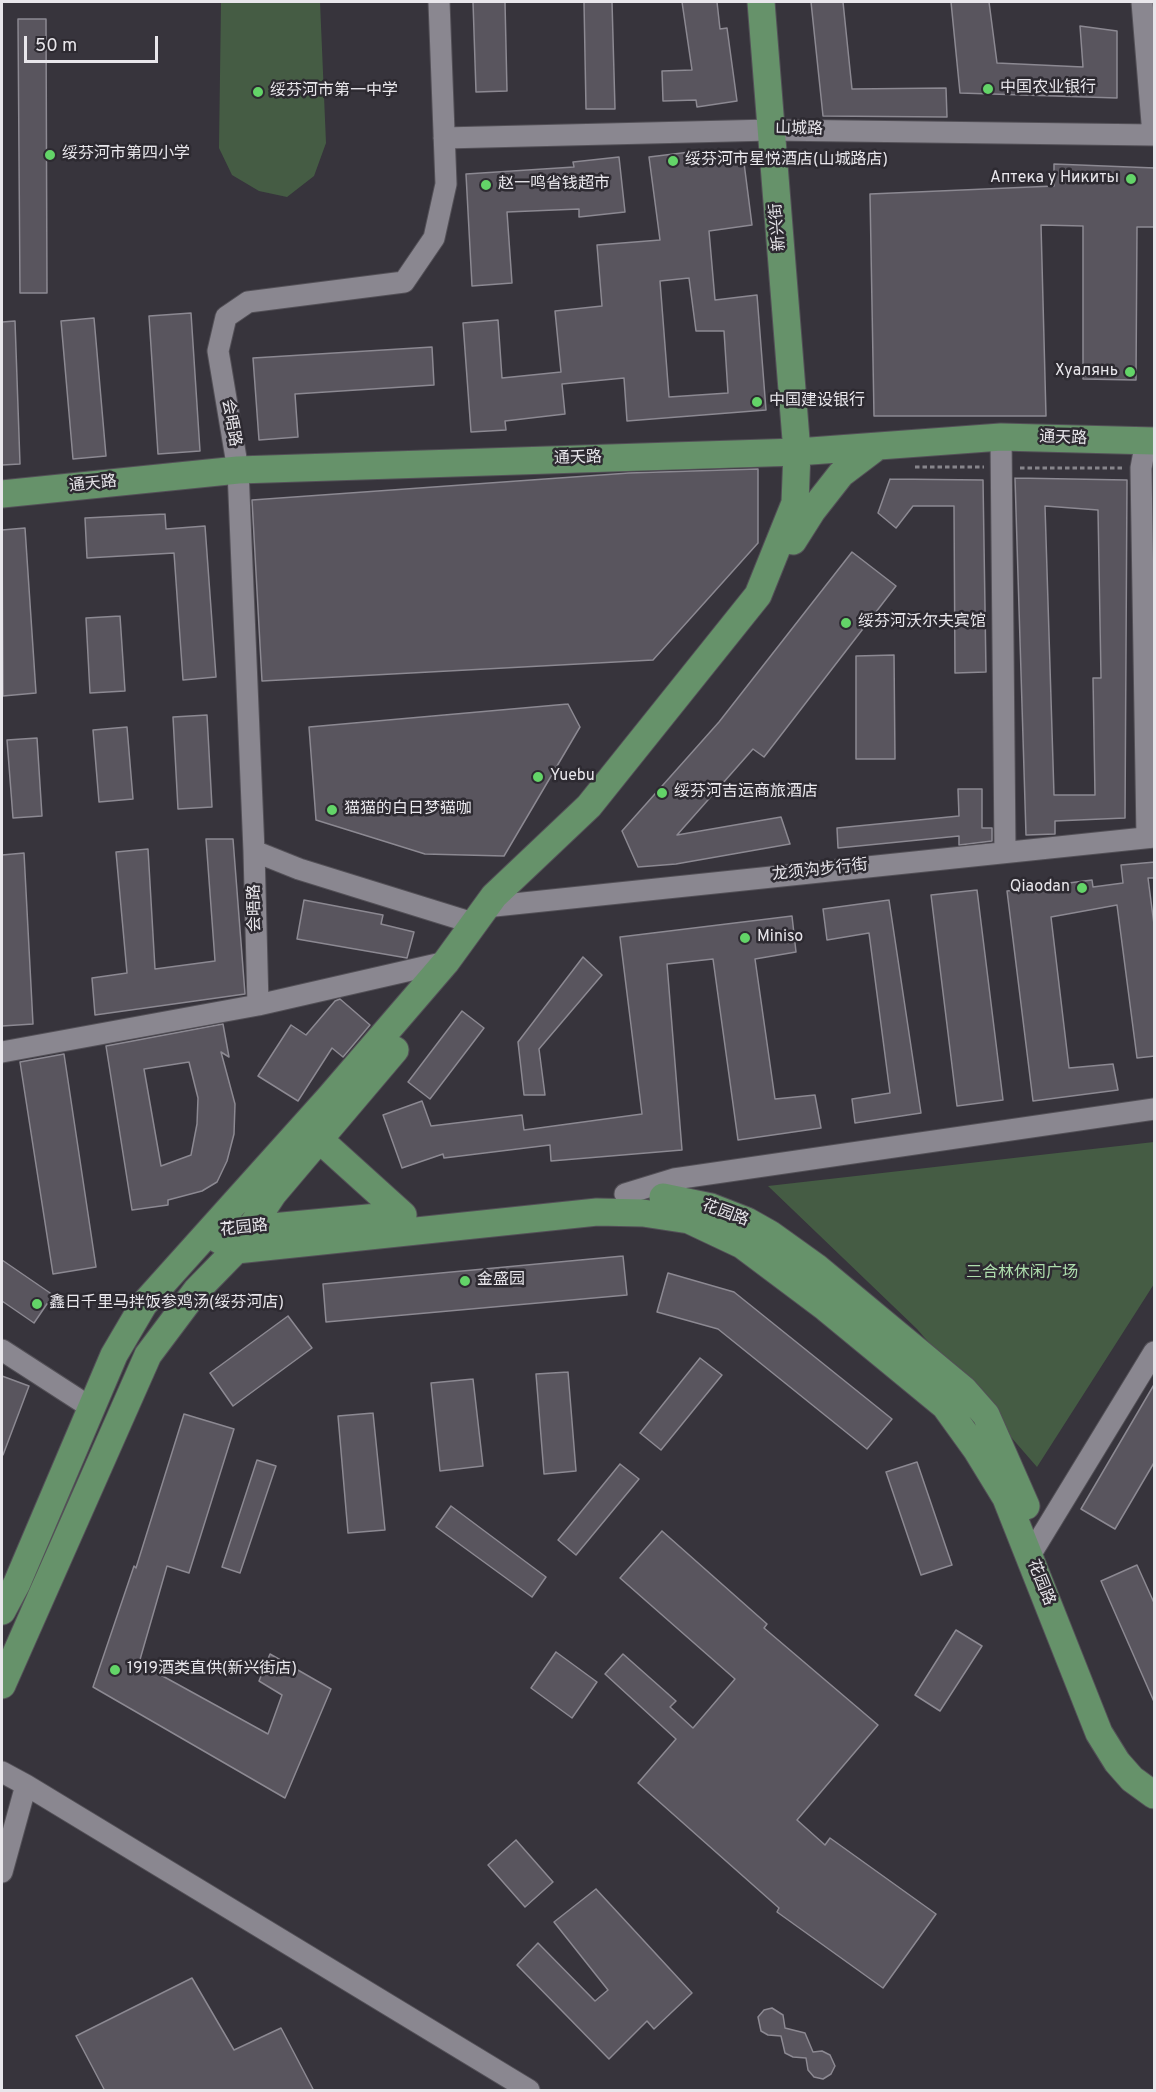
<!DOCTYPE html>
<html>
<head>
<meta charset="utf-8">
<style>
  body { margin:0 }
  #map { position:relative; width:1156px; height:2092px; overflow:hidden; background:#37343c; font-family:Overpass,sans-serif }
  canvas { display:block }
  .frame { position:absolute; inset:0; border:3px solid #e8e6eb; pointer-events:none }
  .scale { position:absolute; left:24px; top:36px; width:134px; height:27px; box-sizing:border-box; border:3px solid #e8e6eb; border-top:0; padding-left:8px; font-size:18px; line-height:21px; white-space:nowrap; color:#e8e6eb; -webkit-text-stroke:4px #2d2a31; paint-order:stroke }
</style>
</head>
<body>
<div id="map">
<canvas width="1156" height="2092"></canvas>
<div class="frame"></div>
<div class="scale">50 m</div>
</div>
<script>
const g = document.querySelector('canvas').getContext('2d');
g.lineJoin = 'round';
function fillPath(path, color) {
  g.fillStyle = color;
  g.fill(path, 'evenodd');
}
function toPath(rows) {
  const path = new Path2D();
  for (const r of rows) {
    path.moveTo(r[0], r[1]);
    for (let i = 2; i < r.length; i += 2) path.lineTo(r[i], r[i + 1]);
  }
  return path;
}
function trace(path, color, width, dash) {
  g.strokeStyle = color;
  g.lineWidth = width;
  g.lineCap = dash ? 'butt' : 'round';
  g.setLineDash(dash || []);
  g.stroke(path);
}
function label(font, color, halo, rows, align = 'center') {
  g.font = font + ' Overpass,"Noto Sans SC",sans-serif';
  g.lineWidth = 5;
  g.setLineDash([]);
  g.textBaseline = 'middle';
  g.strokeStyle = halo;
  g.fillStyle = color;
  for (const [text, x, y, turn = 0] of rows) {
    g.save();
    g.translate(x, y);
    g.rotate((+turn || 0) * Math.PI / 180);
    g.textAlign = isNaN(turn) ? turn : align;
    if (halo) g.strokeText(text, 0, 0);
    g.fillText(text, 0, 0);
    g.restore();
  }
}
fillPath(toPath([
  [221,2,320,2,326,143,314,176,287,197,259,191,232,175,219,148],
  [1154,1142,1154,1284,1037,1467,917,1329,768,1186]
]), '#455c44');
const building = toPath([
  [473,2,505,2,507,91,476,92,473,2],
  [584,2,612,2,615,109,586,109,584,2],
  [682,2,717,2,720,29,727,28,737,101,697,107,696,100,663,101,662,71,692,70,682,2],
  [811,2,843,2,852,89,946,88,947,117,823,116,811,2],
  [951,2,989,2,997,63,1083,67,1080,26,1117,31,1117,98,960,93,951,2],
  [18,19,46,19,47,293,20,293,18,19],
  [690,152,692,162,743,155,752,225,709,231,715,300,757,295,766,410,627,421,624,378,562,384,565,414,505,421,506,430,471,432,463,323,498,320,502,378,561,372,555,311,602,306,597,245,660,240,649,157,690,152],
  [689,278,696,331,724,331,728,393,669,397,660,281,689,278],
  [619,157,625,212,579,217,579,209,507,212,512,283,472,286,466,174,574,167,573,162,619,157],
  [1054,164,1155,168,1155,227,1137,227,1136,380,1083,379,1083,226,1041,225,1046,416,874,416,870,194,1054,186,1054,164],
  [191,313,200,451,158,454,149,316,191,313],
  [94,318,106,456,73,459,61,321,94,318],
  [15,321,20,464,2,465,2,322,15,321],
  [432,347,434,385,295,394,298,437,259,440,253,358,432,347],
  [758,469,758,543,653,660,262,681,252,500,629,473,758,469],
  [1015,478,1127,480,1125,818,1055,821,1055,834,1026,835,1015,478],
  [1045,506,1098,510,1101,678,1093,678,1095,795,1054,795,1045,506],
  [890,479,983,480,986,672,955,673,954,506,913,506,896,528,878,513,890,479],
  [165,514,166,529,205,526,216,677,183,680,174,553,87,558,85,518,165,514],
  [25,528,36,693,3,696,2,530,25,528],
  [852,552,896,586,764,757,753,749,677,835,781,817,790,844,676,864,638,867,622,831,719,722,852,552],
  [120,616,125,691,90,693,86,618,120,616],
  [894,655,895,759,856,759,856,656,894,655],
  [568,704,580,727,504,856,425,854,316,820,309,727,568,704],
  [207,715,212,807,178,809,173,717,207,715],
  [127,727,133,799,99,802,93,730,127,727],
  [37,738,42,816,13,818,7,740,37,738],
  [958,789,982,789,982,828,992,828,992,841,959,845,959,836,838,848,837,828,959,816,958,789],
  [206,839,233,839,245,994,95,1015,92,978,127,973,116,852,148,849,155,969,215,961,206,839],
  [24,853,33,1024,2,1026,2,855,24,853],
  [1155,862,1155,878,1148,878,1155,932,1155,1056,1137,1058,1117,905,1051,917,1069,1068,1113,1064,1118,1090,1033,1101,1007,891,1092,880,1093,887,1123,883,1121,865,1155,862],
  [977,890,1003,1100,957,1106,931,895,977,890],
  [304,900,383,915,381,924,414,932,407,958,297,939,304,900],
  [889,900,921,1113,855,1123,852,1099,890,1093,869,933,827,940,823,909,889,900],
  [792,916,796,952,755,959,775,1099,815,1095,821,1128,738,1140,713,959,667,964,682,1150,551,1161,550,1145,444,1158,443,1154,402,1168,383,1115,422,1101,431,1126,522,1115,524,1130,642,1114,620,937,792,916],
  [583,957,602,975,539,1049,545,1095,524,1095,518,1042,583,957],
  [340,999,370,1025,343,1057,332,1048,298,1101,258,1076,291,1025,306,1035,335,1001,340,999],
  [462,1011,484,1028,430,1099,408,1082,462,1011],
  [223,1024,229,1057,221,1052,235,1104,234,1134,227,1161,217,1182,202,1191,168,1200,168,1205,132,1210,106,1046,223,1024],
  [189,1062,198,1098,197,1124,191,1155,161,1166,144,1069,189,1062],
  [64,1054,96,1267,53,1274,20,1062,64,1054],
  [623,1256,627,1295,326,1322,323,1284,623,1256],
  [2,1260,53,1295,34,1323,2,1301,2,1260],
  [668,1273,734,1292,892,1419,867,1449,718,1329,657,1312,668,1273],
  [288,1316,312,1348,233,1406,210,1373,288,1316],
  [700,1358,722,1375,661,1450,640,1433,700,1358],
  [568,1372,576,1471,544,1474,536,1374,568,1372],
  [2,1376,29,1386,3,1455,2,1455,2,1376],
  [473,1379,483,1466,440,1471,431,1383,473,1379],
  [1155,1383,1155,1461,1115,1529,1081,1509,1155,1383],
  [373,1413,385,1530,348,1533,338,1416,373,1413],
  [184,1414,234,1429,189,1573,167,1566,139,1663,268,1734,282,1695,259,1681,270,1654,331,1689,285,1798,93,1687,134,1566,136,1568,184,1414],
  [257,1460,276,1466,240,1573,222,1567,257,1460],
  [917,1462,952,1565,921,1575,886,1472,917,1462],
  [620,1464,639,1479,576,1555,558,1540,620,1464],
  [451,1506,546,1577,532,1597,436,1527,451,1506],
  [662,1531,767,1624,764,1628,878,1725,797,1820,825,1845,830,1838,936,1914,883,1988,777,1912,779,1908,638,1783,676,1739,605,1674,623,1654,676,1701,670,1707,693,1728,735,1679,620,1578,662,1531],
  [1137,1565,1155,1605,1155,1704,1101,1581,1137,1565],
  [956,1630,982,1646,940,1711,915,1695,956,1630],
  [556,1652,597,1682,572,1718,531,1688,556,1652],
  [516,1840,553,1882,525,1907,488,1865,516,1840],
  [596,1889,692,1993,654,2029,647,2021,609,2059,517,1965,538,1943,595,2001,608,1990,554,1922,596,1889],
  [192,1978,234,2050,281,2028,314,2091,105,2091,76,2036,192,1978],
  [772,2008,783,2015,785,2028,805,2033,813,2052,822,2051,830,2055,835,2066,831,2074,823,2079,814,2077,808,2070,806,2058,793,2057,785,2053,781,2036,768,2035,761,2031,758,2017,764,2010,772,2008]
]);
fillPath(building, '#59555e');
trace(building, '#8c8992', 1.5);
const minor = toPath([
  [1142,2,1153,135],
  [444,138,771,130,1154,135],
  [1001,437,1005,851],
  [1146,441,1141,468,1147,837],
  [254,851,299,869,473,923],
  [485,907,1154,837],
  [258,1005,254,851,238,470,218,351,226,317,248,302,404,282,434,238,446,184,439,2],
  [2,1052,258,1005,446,962],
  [625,1194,674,1179,1154,1109],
  [2,1350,90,1407],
  [1029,1557,1154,1352],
  [2,1772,26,1785,529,2090],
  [2,1872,26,1785]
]);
const major = toPath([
  [2,494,238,470,797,452,1001,437,1154,441],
  [793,541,812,511,841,474,878,446],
  [320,1140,403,1215],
  [663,1197,711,1207,747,1221,770,1234,816,1267,964,1390,986,1415,1026,1506],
  [208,1233,236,1250,597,1212,643,1213,689,1220,742,1245,826,1308,945,1406,976,1449,1006,1498,1099,1733,1117,1762,1132,1779,1154,1795],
  [208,1233,389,1216],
  [2,1611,17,1583,114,1355,144,1304,329,1098,446,962,494,896,589,806,758,595,795,503,797,452,761,2],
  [2,1685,148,1355,196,1291,236,1250,273,1194,395,1050]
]);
trace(minor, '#535057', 23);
trace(major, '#535057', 29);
trace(toPath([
  [915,467,984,467],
  [1020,468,1122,468]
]), '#87858b', 3, [4.5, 3]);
trace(minor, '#8a8790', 21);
trace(major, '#66926a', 27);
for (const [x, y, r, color] of [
  [988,89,6,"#63d468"],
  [258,92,6,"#63d468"],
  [50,155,6,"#63d468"],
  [673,161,6,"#63d468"],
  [1131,179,6,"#63d468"],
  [486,185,6,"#63d468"],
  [1130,372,6,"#63d468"],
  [757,402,6,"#63d468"],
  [846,623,6,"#63d468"],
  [538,777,6,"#63d468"],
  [662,793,6,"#63d468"],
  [332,810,6,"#63d468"],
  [1082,888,6,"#63d468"],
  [745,938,6,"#63d468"],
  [465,1281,6,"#63d468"],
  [37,1304,6,"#63d468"],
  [115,1670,6,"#63d468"]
]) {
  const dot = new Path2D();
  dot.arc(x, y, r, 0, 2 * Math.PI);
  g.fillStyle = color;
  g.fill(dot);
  trace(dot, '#2d2a31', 2);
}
label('16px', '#e8e6eb', '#2d2a31', [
  ["中国农业银行",1000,89],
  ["绥芬河市第一中学",270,92],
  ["绥芬河市第四小学",62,155],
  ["绥芬河市星悦酒店(山城路店)",685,161],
  ["Аптека у Никиты",1119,179,"right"],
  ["赵一鸣省钱超市",498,185],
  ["Хуалянь",1118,372,"right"],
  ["中国建设银行",769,402],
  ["绥芬河沃尔夫宾馆",858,623],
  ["Yuebu",550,777],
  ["绥芬河吉运商旅酒店",674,793],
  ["猫猫的白日梦·猫咖",344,810],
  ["Qiaodan",1070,888,"right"],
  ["Miniso",757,938],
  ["金盛园",477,1281],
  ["鑫日千里马拌饭参鸡汤(绥芬河店)",49,1304],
  ["1919酒类直供(新兴街店)",127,1670]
], 'left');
label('16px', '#e8e6eb', '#2d2a31', [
  ["山城路",799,130,1],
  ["新兴街",779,227,-95],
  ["会晤路",230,423,80],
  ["通天路",1063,439,2],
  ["通天路",578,459,-2],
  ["通天路",93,485,-6],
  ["龙须沟步行街",820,871,-6],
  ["会晤路",256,908,-91],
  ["花园路",725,1214,20],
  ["花园路",244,1229,-6],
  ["花园路",1040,1583,68]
]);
label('16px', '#adddac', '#2d2a31', [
  ["三合林休闲广场",1022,1274]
]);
</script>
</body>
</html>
